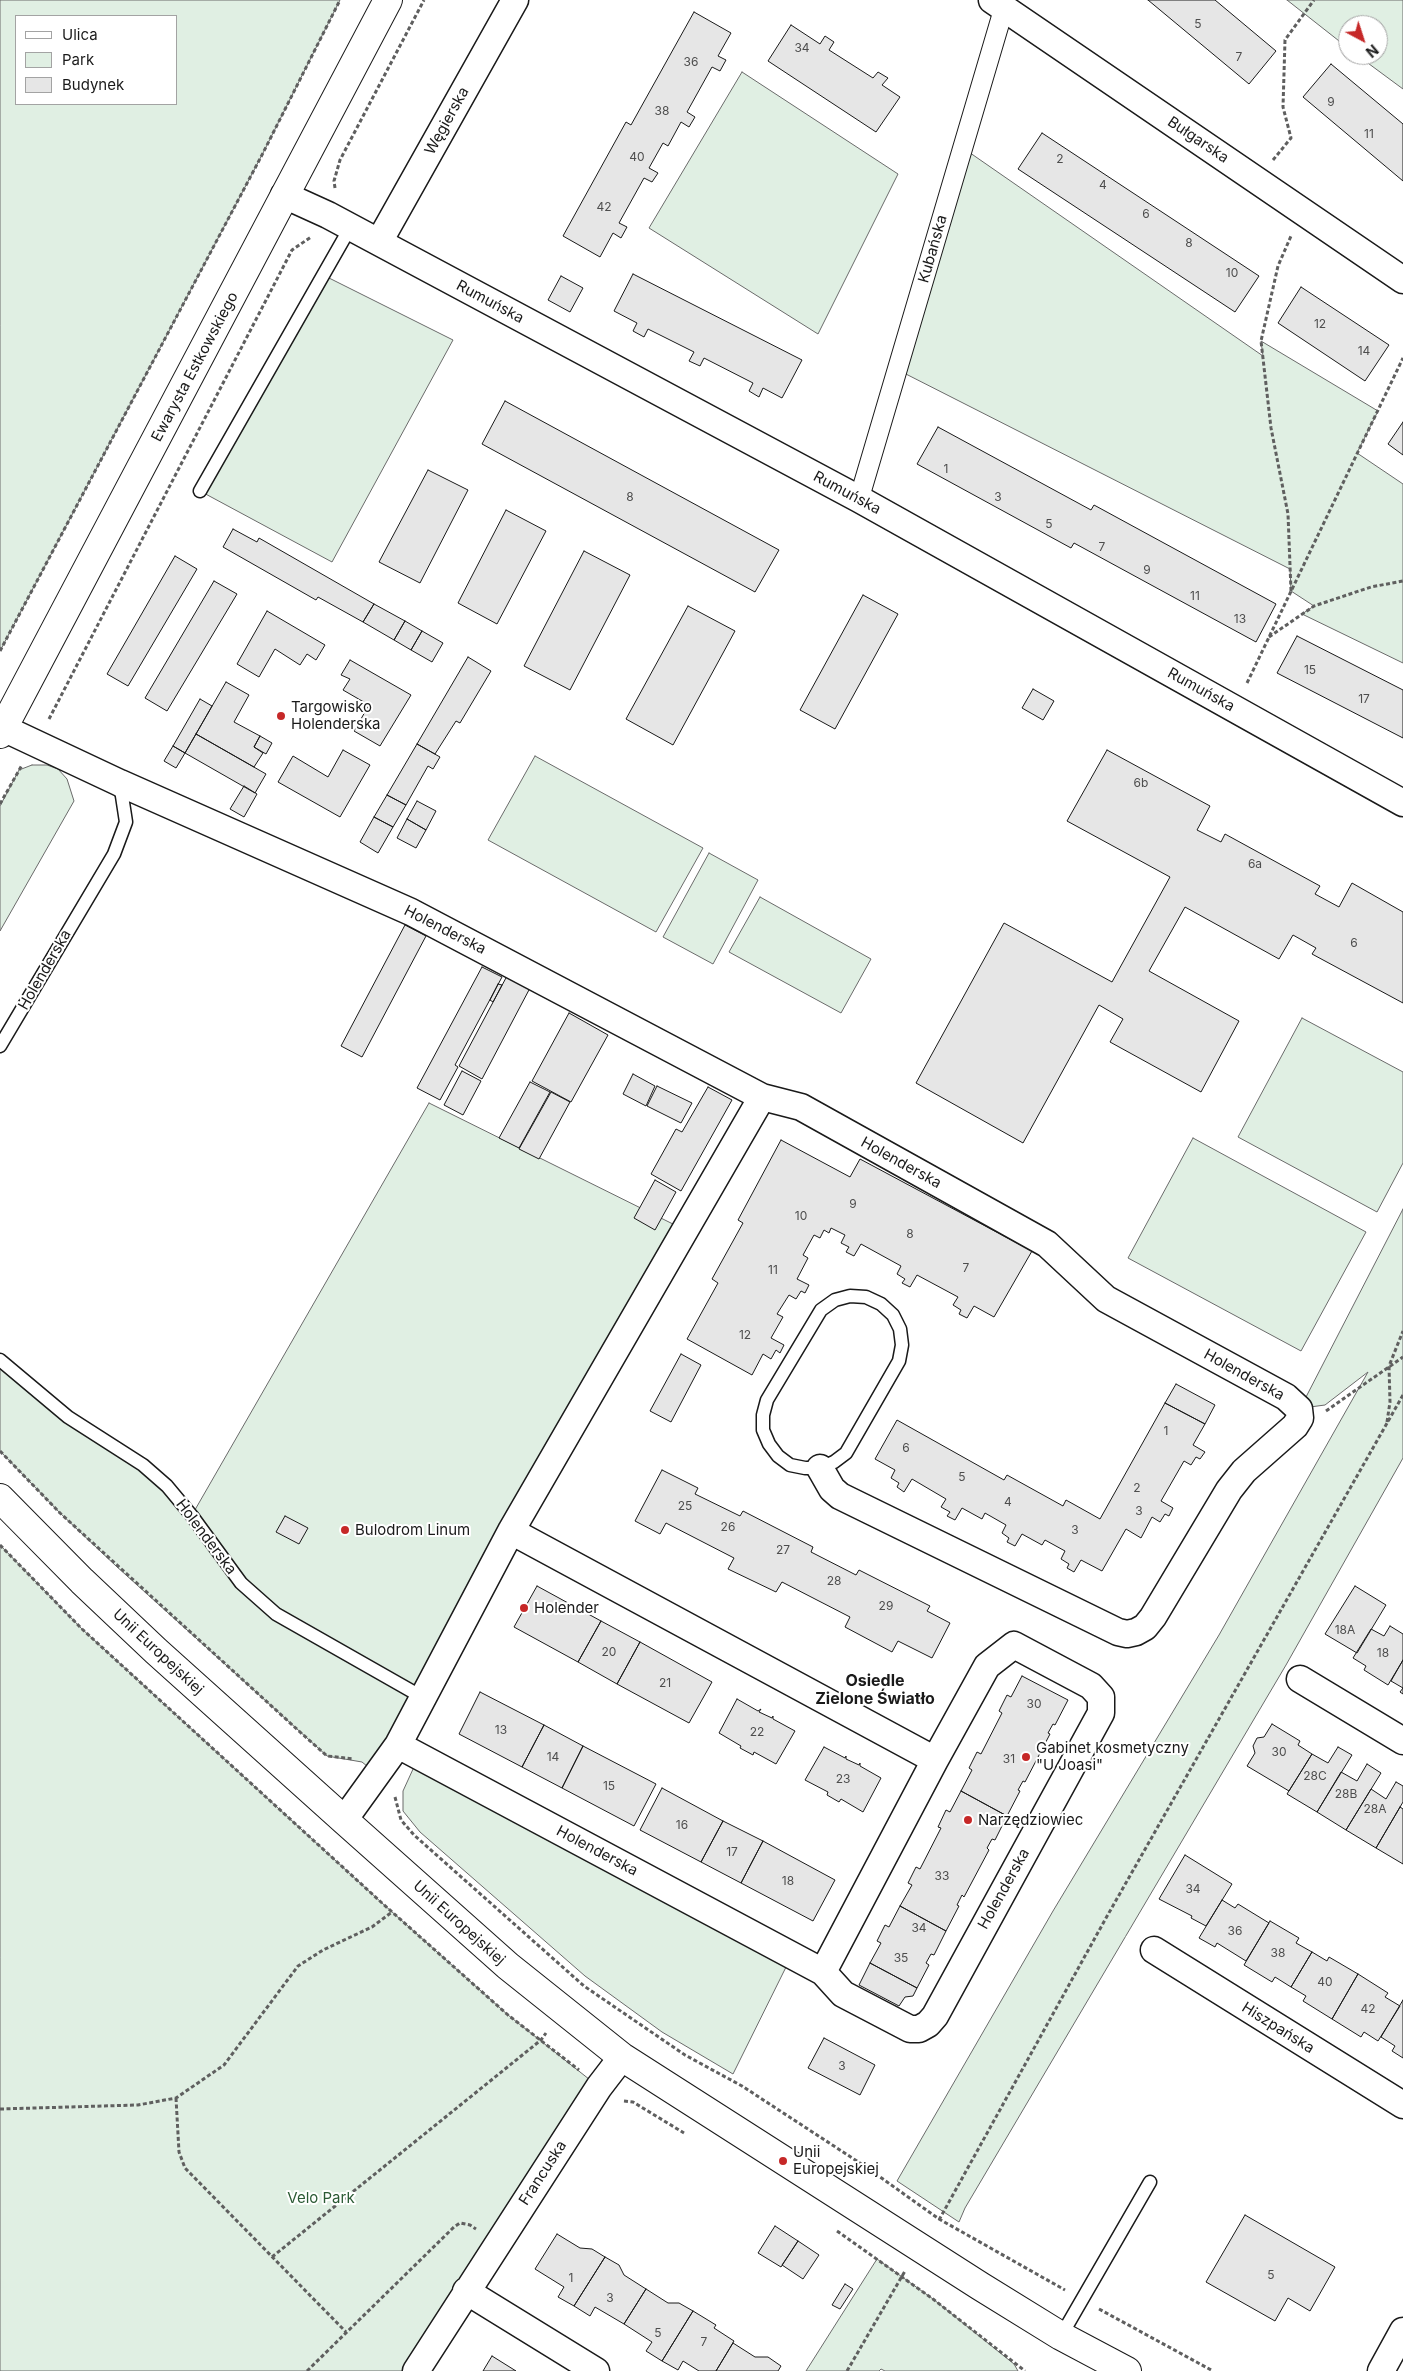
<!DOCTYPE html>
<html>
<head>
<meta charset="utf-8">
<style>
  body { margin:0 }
  #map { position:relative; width:1403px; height:2371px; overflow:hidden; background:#fff; font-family:Inter,sans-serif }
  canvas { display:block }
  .legend { position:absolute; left:15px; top:15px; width:162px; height:90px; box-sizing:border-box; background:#fff; border:1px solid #a3a3a3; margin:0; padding:6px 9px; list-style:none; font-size:15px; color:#1a1a1a }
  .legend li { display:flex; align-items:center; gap:10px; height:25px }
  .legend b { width:25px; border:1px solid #a3a3a3 }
  .north { position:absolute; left:1338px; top:15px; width:50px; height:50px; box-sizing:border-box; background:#fff; border:1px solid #a3a3a3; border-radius:50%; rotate:140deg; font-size:14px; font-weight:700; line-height:20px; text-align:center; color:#1a1a1a }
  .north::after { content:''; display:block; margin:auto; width:18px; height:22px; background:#c62828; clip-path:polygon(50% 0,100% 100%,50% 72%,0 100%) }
</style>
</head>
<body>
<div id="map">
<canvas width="1403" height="2371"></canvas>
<ul class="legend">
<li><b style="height:6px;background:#fff"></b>Ulica</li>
<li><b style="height:14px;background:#e0efe3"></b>Park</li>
<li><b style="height:14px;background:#e6e6e6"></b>Budynek</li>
</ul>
<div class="north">N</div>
</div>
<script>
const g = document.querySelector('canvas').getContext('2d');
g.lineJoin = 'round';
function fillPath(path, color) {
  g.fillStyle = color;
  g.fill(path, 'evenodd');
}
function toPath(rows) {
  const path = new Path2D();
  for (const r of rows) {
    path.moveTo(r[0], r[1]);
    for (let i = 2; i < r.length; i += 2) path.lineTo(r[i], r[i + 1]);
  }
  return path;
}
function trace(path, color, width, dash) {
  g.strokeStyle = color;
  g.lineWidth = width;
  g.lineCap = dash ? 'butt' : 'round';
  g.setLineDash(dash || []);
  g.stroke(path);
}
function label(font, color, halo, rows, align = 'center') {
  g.font = font + ' Inter,sans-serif';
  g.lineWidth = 4;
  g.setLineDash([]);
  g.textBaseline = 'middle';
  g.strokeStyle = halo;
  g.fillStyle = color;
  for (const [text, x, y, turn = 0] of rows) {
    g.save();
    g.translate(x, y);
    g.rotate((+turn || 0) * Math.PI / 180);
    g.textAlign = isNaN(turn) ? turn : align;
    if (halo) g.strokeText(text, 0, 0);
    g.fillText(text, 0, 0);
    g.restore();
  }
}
const green = toPath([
  [0,0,340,0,263,153,0,651,0,0],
  [16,16,176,16,176,104,16,104,16,16],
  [1287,0,1403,0,1403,89,1357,55,1378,55,1378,25,1348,25,1348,48,1287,0],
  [742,72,898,174,818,334,649,228,742,72],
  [963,148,1263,356,1261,341,1378,411,1357,453,1403,484,1403,663,1302,614,1314,606,1291,591,1290,569,898,370,963,148],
  [323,275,453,340,332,562,200,491,323,275],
  [535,756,703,848,656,932,488,840,535,756],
  [32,765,47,765,58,769,67,779,74,801,0,931,0,806,19,770,32,765],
  [709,853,758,880,713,964,663,937,709,853],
  [760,897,871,959,841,1013,729,952,760,897],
  [1302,1018,1403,1072,1403,1163,1377,1212,1238,1137,1302,1018],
  [429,1103,685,1230,378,1775,362,1762,327,1756,116,1566,60,1513,0,1451,0,1360,143,1465,192,1515,429,1103],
  [1193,1138,1366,1232,1301,1351,1128,1258,1193,1138],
  [1403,1209,1403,1458,1286,1665,965,2208,959,2222,897,2181,1053,1911,1219,1635,1368,1372,1325,1405,1310,1407,1306,1397,1403,1209],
  [0,1545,82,1629,382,1903,508,2015,599,2087,416,2371,0,2371,0,1545],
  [419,1756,792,1955,733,2074,662,2032,585,1976,420,1832,403,1811,403,1791,419,1756],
  [877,2259,933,2299,1014,2364,1018,2371,885,2371,881,2369,879,2371,806,2371,877,2259]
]);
fillPath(green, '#e0efe3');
trace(green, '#6a6a6a', 1);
const building = toPath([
  [1148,0,1215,0,1276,51,1249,84,1148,0],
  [694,12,731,33,718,56,726,60,720,71,712,67,687,112,695,117,689,127,681,122,668,146,663,143,649,168,658,173,652,182,644,178,619,223,627,227,621,238,613,233,600,257,563,236,626,122,631,125,694,12],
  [791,25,820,44,825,36,834,42,829,50,873,78,878,72,888,78,882,85,900,97,876,132,768,61,791,25],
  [1331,64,1403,124,1403,181,1303,97,1331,64],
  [1042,133,1259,276,1235,312,1018,169,1042,133],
  [633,274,802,360,782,398,763,388,759,397,749,391,753,383,704,358,700,366,689,361,694,352,648,329,644,337,633,331,637,323,614,311,633,274],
  [561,276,583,288,570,312,548,300,561,276],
  [1301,287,1389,345,1365,381,1278,323,1301,287],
  [505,401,779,550,755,592,482,444,505,401],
  [1403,422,1403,455,1388,444,1403,422],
  [938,427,1091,510,1094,505,1276,604,1256,642,1074,543,1071,548,917,464,938,427],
  [428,470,468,490,420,583,379,562,428,470],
  [506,510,546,531,497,624,458,603,506,510],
  [233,529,257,542,259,538,374,604,363,622,318,597,316,600,223,547,233,529],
  [584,551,630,575,570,690,524,666,584,551],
  [175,556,197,569,128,686,107,674,175,556],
  [214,581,237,594,167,711,145,698,214,581],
  [863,595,898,614,835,729,800,710,863,595],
  [374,604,405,621,394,640,363,622,374,604],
  [688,606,735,631,673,745,626,719,688,606],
  [267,611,325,645,316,660,307,654,300,665,275,649,259,677,237,664,267,611],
  [405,621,422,631,411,650,394,640,405,621],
  [422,631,443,643,432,662,411,650,422,631],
  [1297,636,1403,690,1403,738,1277,673,1297,636],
  [468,657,491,671,460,723,456,721,435,754,417,744,468,657],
  [350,660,411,695,380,746,354,731,369,705,343,690,350,679,341,675,350,660],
  [226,682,249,695,234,722,260,736,254,747,263,753,254,767,196,734,226,682],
  [1033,689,1054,701,1043,720,1022,708,1033,689],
  [200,699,212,706,185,753,173,746,200,699],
  [196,734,266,774,255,793,185,753,196,734],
  [260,736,272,743,266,754,254,747,260,736],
  [417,744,440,757,433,769,428,766,406,805,387,795,417,744],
  [173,746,185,753,176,768,164,761,173,746],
  [343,750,370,765,340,817,278,782,293,756,328,777,343,750],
  [1107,750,1210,806,1197,830,1221,842,1225,834,1320,886,1315,894,1339,907,1352,883,1403,912,1403,1003,1312,954,1316,948,1293,935,1279,959,1185,907,1149,971,1239,1021,1201,1092,1110,1042,1123,1019,1099,1005,1023,1143,916,1083,1004,923,1112,982,1170,877,1067,821,1107,750],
  [244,786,257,794,244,817,230,809,244,786],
  [387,795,406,805,393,827,374,817,387,795],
  [417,801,436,811,426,830,407,819,417,801],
  [374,817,393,827,378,853,360,842,374,817],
  [407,819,426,830,416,848,397,838,407,819],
  [405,925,426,936,362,1057,341,1046,405,925],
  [482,967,502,977,455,1065,458,1067,440,1100,417,1088,482,967],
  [507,976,530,988,482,1079,459,1066,507,976],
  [498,984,502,985,493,1002,490,1000,498,984],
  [569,1013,608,1035,571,1102,532,1081,569,1013],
  [462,1071,481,1081,463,1115,444,1105,462,1071],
  [633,1074,655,1086,646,1106,623,1094,633,1074],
  [530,1082,550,1092,519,1148,499,1138,530,1082],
  [657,1086,692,1103,681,1123,647,1106,657,1086],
  [708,1087,732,1100,681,1191,651,1174,676,1129,682,1132,708,1087],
  [551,1092,570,1102,539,1159,519,1149,551,1092],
  [781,1140,850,1177,860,1159,1032,1251,994,1317,974,1306,967,1318,959,1314,961,1310,953,1305,958,1297,917,1275,910,1287,902,1283,905,1279,897,1274,901,1266,861,1244,854,1256,846,1252,849,1247,841,1243,845,1235,831,1228,829,1233,824,1230,820,1238,814,1235,803,1255,808,1258,797,1279,809,1285,805,1293,801,1291,796,1299,789,1295,777,1314,783,1317,771,1338,784,1345,780,1353,776,1350,771,1359,763,1354,752,1375,687,1339,718,1283,712,1279,743,1223,738,1220,781,1140],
  [655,1180,676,1192,655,1230,634,1218,655,1180],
  [681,1354,701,1365,671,1422,650,1411,681,1354],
  [1176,1384,1215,1405,1205,1424,1165,1403,1176,1384],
  [1165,1403,1205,1424,1193,1445,1205,1452,1200,1459,1196,1457,1191,1465,1184,1461,1161,1501,1173,1508,1169,1516,1165,1514,1160,1522,1152,1517,1141,1538,1126,1529,1102,1571,1081,1560,1074,1572,1067,1568,1069,1564,1061,1559,1065,1551,1045,1540,1042,1545,1022,1534,1015,1546,1007,1542,1009,1538,1002,1533,1006,1525,985,1513,982,1519,962,1508,955,1520,947,1516,950,1512,941,1507,946,1499,912,1479,904,1492,897,1487,899,1483,891,1478,895,1470,875,1459,897,1420,1004,1480,1007,1475,1063,1506,1066,1500,1100,1519,1165,1403],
  [662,1470,698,1488,695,1494,740,1516,743,1511,813,1547,811,1552,856,1575,859,1570,930,1606,927,1611,950,1623,932,1658,898,1641,892,1652,845,1627,850,1617,782,1582,776,1592,728,1569,734,1558,666,1523,660,1534,635,1521,662,1470],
  [285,1516,308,1528,299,1544,276,1532,285,1516],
  [537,1586,601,1621,578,1662,514,1627,537,1586],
  [1355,1586,1386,1605,1357,1653,1325,1634,1355,1586],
  [601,1621,640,1642,617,1684,578,1662,601,1621],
  [1390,1626,1403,1634,1403,1660,1388,1685,1364,1670,1366,1666,1353,1658,1371,1629,1384,1636,1390,1626],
  [640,1642,712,1682,689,1723,617,1684,640,1642],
  [1403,1660,1403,1694,1400,1692,1403,1688,1391,1681,1403,1660],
  [1022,1676,1068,1700,1055,1725,1053,1724,1048,1733,1050,1734,1025,1782,1023,1781,1018,1790,1020,1791,1007,1816,961,1791,972,1770,969,1768,977,1752,981,1754,1002,1713,999,1711,1007,1695,1011,1697,1022,1676],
  [480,1692,544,1725,522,1767,459,1734,480,1692],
  [737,1699,758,1711,761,1709,759,1712,772,1718,773,1716,773,1719,795,1731,776,1764,754,1752,753,1755,740,1748,741,1746,719,1733,737,1699],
  [1272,1724,1300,1741,1298,1745,1312,1754,1289,1791,1247,1766,1255,1753,1253,1746,1257,1738,1264,1737,1272,1724],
  [544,1725,583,1746,562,1788,522,1767,544,1725],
  [583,1746,656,1784,634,1826,562,1788,583,1746],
  [824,1747,845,1758,846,1756,846,1759,859,1765,860,1763,860,1766,881,1778,863,1812,841,1799,839,1802,827,1795,828,1792,805,1780,824,1747],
  [1338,1747,1352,1755,1317,1812,1287,1794,1312,1754,1328,1763,1338,1747],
  [1367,1764,1381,1773,1346,1830,1317,1812,1341,1772,1357,1781,1367,1764],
  [1396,1782,1403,1786,1403,1802,1376,1848,1346,1830,1371,1789,1386,1799,1396,1782],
  [662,1788,723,1821,701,1862,640,1830,662,1788],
  [961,1791,1007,1816,995,1840,992,1839,987,1848,989,1850,964,1897,962,1895,957,1905,959,1906,946,1931,900,1906,912,1885,908,1883,916,1867,920,1869,941,1828,938,1827,946,1810,950,1812,961,1791],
  [1400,1807,1403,1809,1403,1864,1376,1848,1400,1807],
  [723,1821,763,1841,741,1883,701,1862,723,1821],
  [763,1841,835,1880,813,1921,741,1883,763,1841],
  [1185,1855,1232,1884,1206,1926,1191,1918,1192,1916,1159,1899,1185,1855],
  [1222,1900,1235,1908,1238,1904,1269,1923,1246,1961,1217,1943,1215,1947,1199,1938,1222,1900],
  [900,1906,946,1931,934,1955,931,1954,926,1963,929,1965,917,1988,870,1963,881,1943,877,1941,885,1925,889,1927,900,1906],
  [1270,1921,1299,1938,1296,1943,1312,1952,1291,1987,1275,1977,1272,1982,1244,1965,1270,1921],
  [1312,1952,1327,1961,1329,1957,1358,1974,1332,2019,1303,2001,1306,1996,1291,1987,1312,1952],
  [870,1963,917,1988,913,1996,905,1997,899,2006,859,1985,870,1963],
  [1358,1974,1388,1993,1385,1997,1400,2006,1378,2041,1364,2032,1361,2037,1332,2019,1358,1974],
  [1403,2000,1403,2058,1392,2051,1395,2046,1381,2037,1403,2000],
  [824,2038,875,2065,860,2095,808,2068,824,2038],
  [1245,2215,1335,2267,1310,2311,1288,2298,1275,2321,1206,2282,1245,2215],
  [775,2226,798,2241,781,2267,758,2253,775,2226],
  [557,2234,580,2248,592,2249,605,2257,574,2306,558,2297,564,2287,535,2269,557,2234],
  [798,2241,819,2255,803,2279,782,2265,798,2241],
  [605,2257,619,2265,624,2275,646,2289,624,2324,595,2307,590,2316,574,2306,605,2257],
  [845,2284,853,2289,840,2309,832,2305,845,2284],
  [646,2289,668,2303,679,2303,693,2311,662,2361,646,2351,652,2342,624,2324,646,2289],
  [693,2311,716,2325,714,2328,734,2341,716,2371,699,2371,683,2361,678,2370,662,2361,693,2311],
  [733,2343,755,2357,768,2357,781,2366,778,2371,716,2371,733,2343],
  [492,2356,516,2371,483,2371,492,2356]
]);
fillPath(building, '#e6e6e6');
trace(building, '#1a1a1a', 1);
const service = toPath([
  [200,491,350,228],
  [0,1046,114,854,126,822,120,783],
  [850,1296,866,1297,881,1304,893,1315,900,1329,902,1345,899,1361,846,1453,834,1462,820,1468,805,1468,790,1465,778,1456,769,1444,763,1430,763,1415,767,1400,821,1310,835,1300,850,1296],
  [0,1360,68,1417,143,1465,167,1486,192,1516,241,1583,276,1614,422,1697],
  [1061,2336,1150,2182]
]);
const pedestrian = toPath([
  [859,499,1004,8]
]);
const minor = toPath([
  [992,0,1403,280],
  [284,195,328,215,859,499,1403,803],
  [379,242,515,0],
  [3,728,120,783,411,912,762,1097],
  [511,1531,935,1760,823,1972,843,1994,910,2029,919,2029,928,2024,935,2016,1101,1713,1101,1697,1091,1686,1014,1645,987,1666,935,1760],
  [1300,1679,1403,1741],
  [398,1745,823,1972],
  [344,1820,398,1745,511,1531,762,1097,801,1107,1047,1244,1106,1299,1286,1397,1299,1409,1300,1418,1295,1426,1244,1471,1229,1490,1153,1617,1145,1627,1136,1632,1127,1634,1118,1632,840,1496,832,1489,820,1468],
  [1154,1950,1403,2105],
  [466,2291,596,2371],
  [416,2371,599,2087,622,2057],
  [1381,2371,1403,2331]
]);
const primary = toPath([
  [0,734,388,0],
  [0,1498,82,1581,156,1651,344,1820,508,1966,622,2057,980,2286,1061,2336,1127,2371]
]);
trace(service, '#1a1a1a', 15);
trace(pedestrian, '#1a1a1a', 21);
trace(minor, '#1a1a1a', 29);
trace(primary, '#1a1a1a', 30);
trace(toPath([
  [1273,160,1291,138,1283,107,1285,40,1314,0],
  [335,188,334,181,340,160,424,0],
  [1291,591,1288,514,1271,428,1261,341,1278,266,1291,236],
  [1269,637,1314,606,1371,587,1403,581],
  [0,651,263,153,340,0],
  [1247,683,1403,358],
  [49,719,292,250,311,237],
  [0,804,22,765],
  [1326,1411,1403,1357],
  [1387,1422,1390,1402,1389,1366,1403,1331],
  [0,1451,60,1513,300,1732,327,1756,354,1759],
  [0,1545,82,1629,382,1903,508,2015,579,2070],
  [395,1797,401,1820,414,1835,584,1986,685,2055,742,2086,866,2167,939,2219,1065,2290],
  [176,2098,179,2152,185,2168,346,2332],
  [624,2101,633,2102,684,2133],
  [0,2109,138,2105,176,2098,224,2065,298,1966,323,1950,372,1927,392,1912],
  [939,2220,1106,1918,1403,1395],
  [837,2231,933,2299,1025,2371],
  [272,2257,541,2040,546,2033],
  [1099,2309,1213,2371],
  [307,2371,454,2227,460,2223,470,2225,476,2229],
  [847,2371,905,2271]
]), '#5f5f5f', 3, [4, 2.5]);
trace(service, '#fff', 12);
trace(pedestrian, '#fff', 19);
trace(minor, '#fff', 26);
trace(primary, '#fff', 28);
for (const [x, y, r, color] of [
  [281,716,5,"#c62828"],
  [345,1530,5,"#c62828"],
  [524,1608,5,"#c62828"],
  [1026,1757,5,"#c62828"],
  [968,1820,5,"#c62828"],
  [783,2161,5,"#c62828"]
]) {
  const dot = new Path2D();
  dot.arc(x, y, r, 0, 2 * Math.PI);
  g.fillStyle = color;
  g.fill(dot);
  trace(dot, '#fff', 2);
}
label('12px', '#4d4d4d', null, [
  ["5",1198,24],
  ["34",802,48],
  ["7",1239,57],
  ["36",691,62],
  ["9",1331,102],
  ["38",662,111],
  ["11",1369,134],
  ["40",637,157],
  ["2",1060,159],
  ["4",1103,185],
  ["42",604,207],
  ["6",1146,214],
  ["8",1189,243],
  ["10",1232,273],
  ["12",1320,324],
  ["14",1364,351],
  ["1",946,469],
  ["8",630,497],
  ["3",998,497],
  ["5",1049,524],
  ["7",1102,547],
  ["9",1147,570],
  ["11",1195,596],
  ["13",1240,619],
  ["15",1310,670],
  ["17",1364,699],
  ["6b",1141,783],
  ["6a",1255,864],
  ["6",1354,943],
  ["9",853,1204],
  ["10",801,1216],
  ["8",910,1234],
  ["7",966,1268],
  ["11",773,1270],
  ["12",745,1335],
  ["1",1166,1431],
  ["6",906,1448],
  ["5",962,1477],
  ["2",1137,1488],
  ["4",1008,1502],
  ["25",685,1506],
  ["3",1139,1511],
  ["26",728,1527],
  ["3",1075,1530],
  ["27",783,1550],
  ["28",834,1581],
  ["29",886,1606],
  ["18A",1345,1630],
  ["20",609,1652],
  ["18",1383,1653],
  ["21",665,1683],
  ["30",1034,1704],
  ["13",501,1730],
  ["22",757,1732],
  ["30",1279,1752],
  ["14",553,1757],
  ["31",1009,1759],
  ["28C",1315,1776],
  ["23",843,1779],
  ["15",609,1786],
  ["28B",1346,1794],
  ["28A",1375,1809],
  ["16",682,1825],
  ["17",732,1852],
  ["33",942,1876],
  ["18",788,1881],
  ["34",1193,1889],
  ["34",919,1928],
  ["36",1235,1931],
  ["38",1278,1953],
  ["35",901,1958],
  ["40",1325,1982],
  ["42",1368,2009],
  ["3",842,2066],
  ["5",1271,2275],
  ["1",571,2278],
  ["3",610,2298],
  ["5",658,2333],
  ["7",704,2342]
]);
label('15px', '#1a1a1a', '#fff', [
  ["Węgierska",447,121,-61],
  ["Bułgarska",1198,140,34],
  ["Kubańska",933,249,-74],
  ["Rumuńska",490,302,28],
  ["Ewarysta Estkowskiego",195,367,-62],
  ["Rumuńska",847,493,28],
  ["Rumuńska",1201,690,29],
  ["Holenderska",445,930,27],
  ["Holenderska",45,970,-60],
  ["Holenderska",901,1163,29],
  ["Holenderska",1244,1375,29],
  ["Holenderska",206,1537,53],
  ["Unii Europejskiej",158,1652,43],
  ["Holenderska",597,1851,28],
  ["Holenderska",1004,1889,-61],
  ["Unii Europejskiej",459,1923,42],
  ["Hiszpańska",1278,2028,32],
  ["Francuska",543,2173,-57]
]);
label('15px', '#1a1a1a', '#fff', [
  ["Targowisko",291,707],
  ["Holenderska",291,724],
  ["Bulodrom Linum",355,1530],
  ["Holender",534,1608],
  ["Gabinet kosmetyczny",1036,1748],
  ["\"U Joasi\"",1036,1765],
  ["Narzędziowiec",978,1820],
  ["Unii",793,2152],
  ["Europejskiej",793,2169]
], 'left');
label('15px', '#2b5a34', '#fff', [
  ["Velo Park",321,2198]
]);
label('bold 16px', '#1a1a1a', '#fff', [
  ["Osiedle",875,1681],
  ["Zielone Światło",875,1699]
]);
</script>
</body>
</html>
